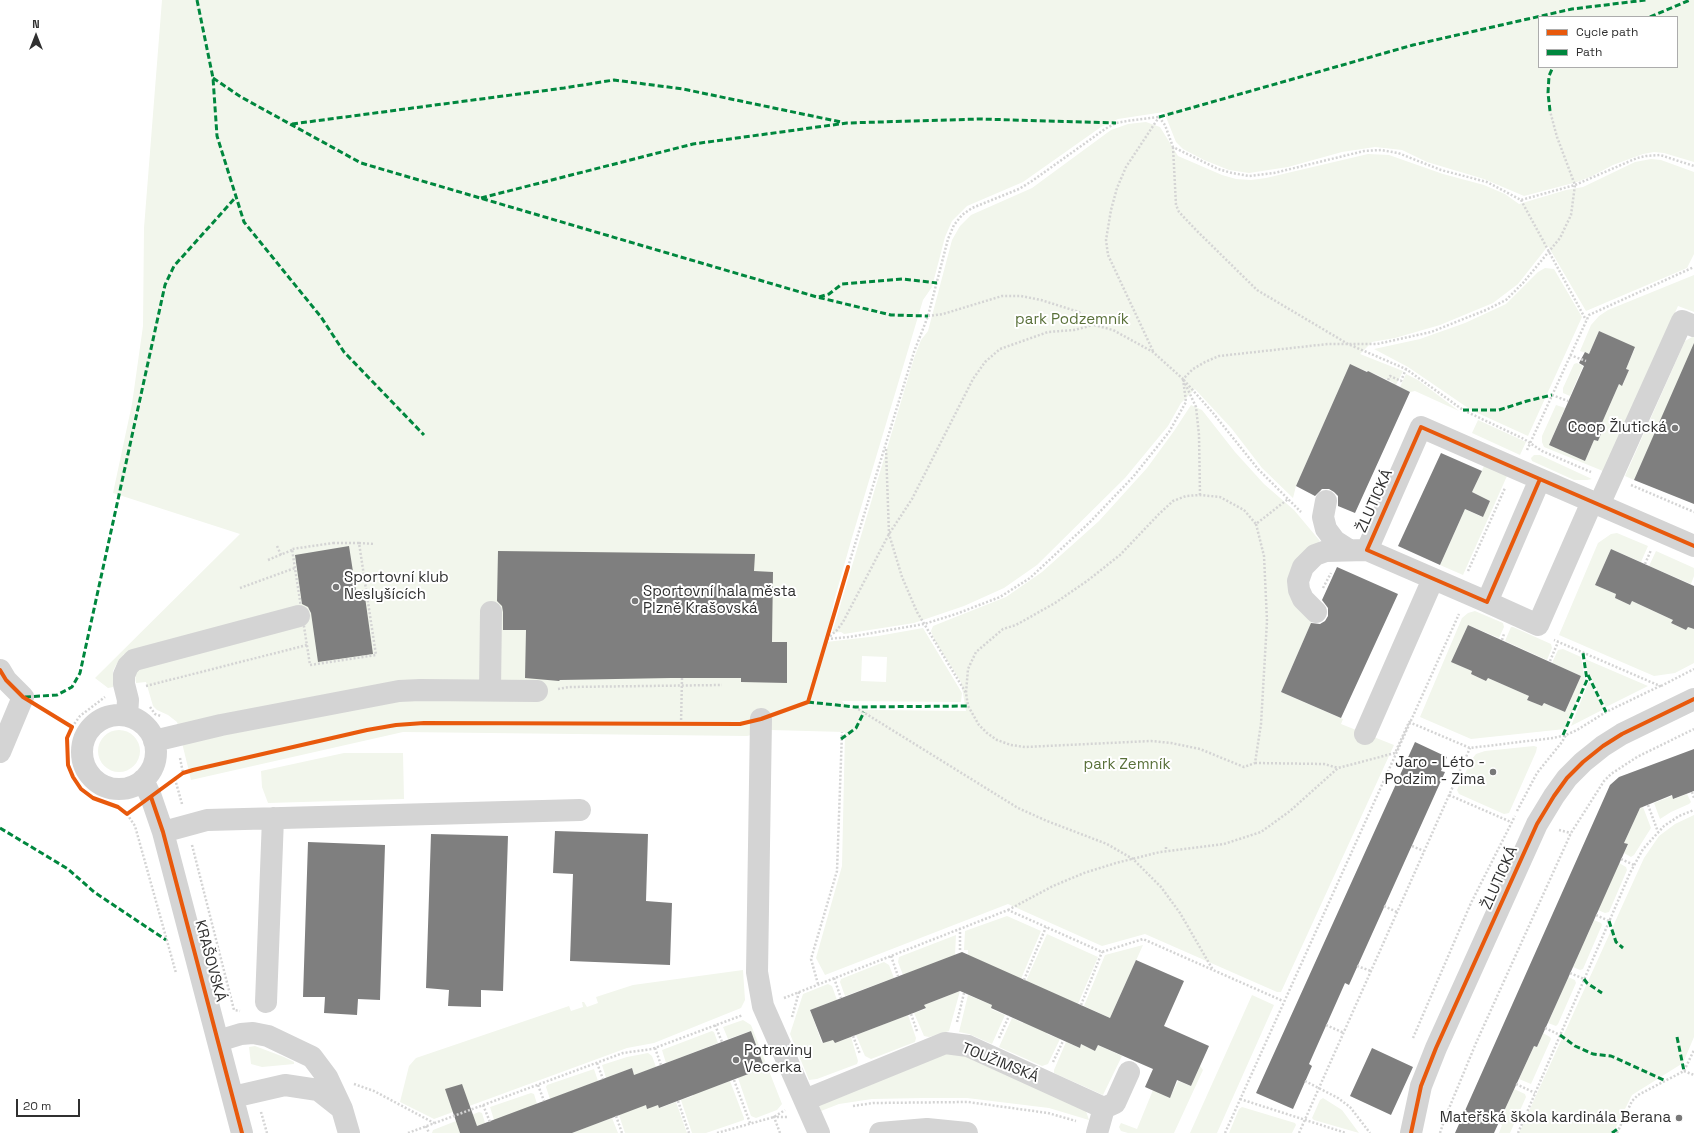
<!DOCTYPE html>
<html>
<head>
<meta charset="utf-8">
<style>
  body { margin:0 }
  #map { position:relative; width:1694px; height:1133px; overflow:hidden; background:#fff; font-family:"Space Grotesk",sans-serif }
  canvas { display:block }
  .legend { position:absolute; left:1538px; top:16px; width:140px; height:52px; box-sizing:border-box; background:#fff; border:1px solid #acacac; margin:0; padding:5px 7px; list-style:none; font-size:12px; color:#303030 }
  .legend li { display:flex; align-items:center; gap:8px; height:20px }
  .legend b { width:20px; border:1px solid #acacac }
  .north { position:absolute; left:16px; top:16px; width:40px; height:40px; -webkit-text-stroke:3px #fff; paint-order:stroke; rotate:0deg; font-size:11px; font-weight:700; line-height:16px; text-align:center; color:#303030 }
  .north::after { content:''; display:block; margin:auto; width:14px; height:18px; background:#303030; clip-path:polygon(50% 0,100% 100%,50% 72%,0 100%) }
  .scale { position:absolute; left:16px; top:1099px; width:64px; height:18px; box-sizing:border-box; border:2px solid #303030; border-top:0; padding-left:5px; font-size:12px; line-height:14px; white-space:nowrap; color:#303030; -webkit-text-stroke:3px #fff; paint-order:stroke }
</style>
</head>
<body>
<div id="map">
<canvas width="1694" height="1133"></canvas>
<ul class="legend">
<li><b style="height:5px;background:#e8590c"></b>Cycle path</li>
<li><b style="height:5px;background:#00873e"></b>Path</li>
</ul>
<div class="north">N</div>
<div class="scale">20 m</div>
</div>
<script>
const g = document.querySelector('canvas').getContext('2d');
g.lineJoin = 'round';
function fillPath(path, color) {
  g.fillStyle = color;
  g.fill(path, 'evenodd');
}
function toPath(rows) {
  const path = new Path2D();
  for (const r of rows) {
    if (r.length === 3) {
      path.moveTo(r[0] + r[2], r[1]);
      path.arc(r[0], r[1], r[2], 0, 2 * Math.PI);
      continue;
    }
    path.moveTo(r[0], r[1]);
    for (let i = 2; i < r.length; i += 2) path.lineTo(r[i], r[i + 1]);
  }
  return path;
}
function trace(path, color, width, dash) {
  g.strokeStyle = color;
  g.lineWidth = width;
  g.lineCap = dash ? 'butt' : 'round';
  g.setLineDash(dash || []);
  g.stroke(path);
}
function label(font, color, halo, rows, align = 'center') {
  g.font = font + ' "Space Grotesk",sans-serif';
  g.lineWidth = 4;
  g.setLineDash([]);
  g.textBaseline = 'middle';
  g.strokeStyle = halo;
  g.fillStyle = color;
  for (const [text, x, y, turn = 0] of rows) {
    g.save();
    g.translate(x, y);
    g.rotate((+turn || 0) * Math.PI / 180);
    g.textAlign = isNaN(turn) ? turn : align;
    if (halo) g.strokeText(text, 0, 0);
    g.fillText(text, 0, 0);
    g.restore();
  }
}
fillPath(toPath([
  [162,0,1694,0,1694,162,1664,153,1654,152,1643,154,1613,165,1592,176,1577,182,1524,196,1484,179,1427,162,1402,150,1375,147,1342,152,1288,167,1249,173,1229,170,1204,160,1183,149,1176,142,1164,112,1118,119,1101,127,1023,182,967,206,952,221,945,237,932,287,923,300,851,541,834,601,826,642,878,636,923,628,962,693,961,702,842,701,849,709,875,710,966,711,961,682,935,641,931,631,933,626,1006,597,1042,572,1099,521,1147,468,1174,431,1191,405,1202,410,1235,452,1264,484,1294,510,1320,541,1309,549,1296,564,1312,621,1281,692,1343,719,1341,724,1394,745,1281,992,1277,992,1145,934,1102,946,1008,904,825,975,816,958,842,866,845,732,770,730,747,736,403,732,191,780,177,722,168,715,157,710,153,706,146,682,136,683,135,675,124,654,116,665,113,671,113,687,108,688,95,678,240,534,113,493,132,404,143,326,144,228],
  [1539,17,1677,17,1677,67,1539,67],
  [862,656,887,657,886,682,861,681],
  [1146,122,1160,127,1178,156,1222,175,1236,179,1251,180,1266,178,1368,154,1389,155,1443,174,1484,185,1505,194,1519,204,1566,190,1583,187,1635,162,1651,159,1661,160,1694,172,1694,254,1687,268,1586,311,1548,246,1518,284,1493,303,1440,325,1395,338,1372,342,1360,354,1403,371,1396,385,1393,384,1394,383,1375,374,1350,365,1296,486,1293,498,1262,468,1232,429,1195,389,1181,403,1168,426,1125,478,1037,565,1004,588,964,606,914,623,844,634,841,632,832,633,914,358,921,340,928,331,952,240,960,226,971,215,1032,188,1111,130,1128,124],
  [1545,268,1554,269,1582,317,1528,436,1471,410,1408,367,1374,349,1420,339,1465,323,1506,304,1538,272],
  [1694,275,1694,312,1678,306,1603,471,1544,447,1542,442,1542,436,1556,405,1565,408,1549,445,1585,461,1594,440,1598,441,1604,427,1601,425,1619,384,1623,385,1629,370,1626,369,1635,348,1599,331,1589,354,1580,351,1591,325,1599,316,1608,310],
  [1694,336,1694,347,1634,480,1625,476,1685,341],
  [1577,363,1583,366,1570,396,1563,393,1563,388,1574,364],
  [1406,374,1418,380,1459,411,1415,391,1410,392,1400,387],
  [1478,420,1526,442,1520,455,1472,433],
  [1534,455,1540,455,1592,479,1587,480,1574,480,1532,461,1531,458],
  [1484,466,1507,476,1463,575,1440,565,1465,509,1482,517,1490,501,1472,492],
  [1617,533,1648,546,1641,562,1611,549,1595,585,1616,594,1615,598,1630,605,1632,601,1673,620,1671,623,1686,630,1688,627,1694,629,1694,663,1675,673,1654,676,1559,635,1598,543,1611,534],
  [1656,551,1694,568,1694,576,1691,584,1649,566],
  [1475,611,1503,623,1504,627,1499,638,1468,625,1452,662,1472,671,1471,674,1486,681,1488,678,1529,696,1527,700,1542,706,1544,703,1565,712,1581,676,1552,663,1558,650,1563,649,1581,657,1585,681,1565,729,1471,739,1420,717,1462,618,1468,613],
  [1511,627,1513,627,1551,644,1552,648,1547,660,1505,641],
  [1585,659,1648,686,1606,707,1587,670],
  [1589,681,1604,709,1571,726],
  [119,751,21],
  [1534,746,1537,747,1536,752,1509,813,1504,814,1459,794,1457,790,1472,759,1476,754,1485,751],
  [344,753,403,753,404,799,268,803,262,787,261,771],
  [1687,794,1691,802,1689,804,1671,812,1660,819,1654,803,1672,796,1674,799],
  [1643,807,1651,828,1634,855,1631,857,1624,853,1628,845,1624,843,1640,808],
  [1694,815,1694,1037,1683,1063,1632,1095,1613,1133,1519,1133,1644,858,1659,836,1675,824],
  [1619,863,1626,867,1627,870,1609,912,1605,913,1598,910],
  [1007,916,1041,931,1021,979,968,955,968,950,964,950,965,931],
  [1594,920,1601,923,1602,925,1583,969,1580,970,1573,967,1577,958,1574,957,1588,934],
  [1047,934,1098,957,1078,1004,1026,981],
  [956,935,955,955,903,975,898,962,899,957],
  [1143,945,1110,1018,1084,1006,1105,955],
  [884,962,889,965,894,978,845,996,840,982,841,979],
  [743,970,745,1000,741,1008,654,1043,627,1048,434,1119,400,1102,409,1066,416,1058,569,1006,571,1011,583,1007,582,1002,584,1002,587,1007,598,1003,596,997,633,985],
  [1568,977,1575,980,1576,983,1558,1024,1556,1026,1548,1023],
  [828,984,832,986,837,1000,810,1010,822,1043,833,1039,835,1043,851,1037,858,1061,857,1064,817,1079,809,1080,790,1034,803,994],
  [960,991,949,1031,929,1037,924,1036,914,1013,926,1009,924,1005],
  [968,995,992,1005,991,1009,1005,1015,992,1044,969,1034,959,1032],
  [1252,995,1274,1005,1217,1133,1190,1133],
  [908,1015,916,1038,915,1042,871,1059,865,1056,856,1035],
  [1012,1018,1023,1023,1025,1020,1048,1030,1047,1034,1060,1039,1048,1064,1042,1066,999,1047],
  [743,1020,751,1025,782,1104,777,1110,756,1118,751,1116,738,1078,750,1073,749,1070,763,1064,751,1031,728,1039,723,1027],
  [712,1031,714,1032,718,1043,666,1063,662,1050],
  [1543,1033,1550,1037,1551,1039,1531,1084,1519,1079,1534,1046,1537,1047],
  [1066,1042,1080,1048,1081,1044,1095,1051,1098,1045,1122,1056,1103,1095,1054,1073,1054,1070],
  [255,1046,284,1057,294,1062,294,1064,262,1067,251,1064,249,1047],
  [648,1053,652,1056,656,1067,634,1075,632,1068,606,1078,602,1065,627,1057],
  [959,1053,1086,1111,1089,1120,1049,1108,967,1098,924,1098,872,1099,839,1104,821,1111,818,1101,942,1054],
  [1200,1066,1203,1070,1174,1133,1128,1133,1121,1131,1119,1127,1121,1123,1137,1129,1153,1090,1170,1097,1178,1081,1191,1086],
  [594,1069,598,1081,550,1099,546,1087,547,1085],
  [730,1081,744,1118,744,1120,706,1133,692,1133,681,1100,693,1096,692,1092,715,1083,717,1086],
  [1514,1089,1525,1094,1526,1097,1510,1133,1499,1133,1502,1125,1499,1123],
  [531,1093,534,1094,537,1104,494,1120,490,1107],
  [1323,1098,1342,1110,1359,1133,1314,1120,1312,1118,1320,1100],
  [645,1101,658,1105,660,1108,676,1102,687,1133,625,1133,619,1115],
  [1242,1107,1295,1123,1296,1125,1292,1133,1229,1133,1239,1109],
  [479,1112,482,1113,485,1123,459,1133,432,1133,433,1130],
  [612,1118,618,1133,572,1133,598,1123]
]), '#f2f6ec');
fillPath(toPath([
  [1599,331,1635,347,1626,369,1629,370,1622,386,1619,384,1601,425,1604,427,1598,441,1594,440,1585,461,1549,445,1584,366,1579,363,1585,352,1589,354],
  [1694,343,1694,504,1634,480],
  [1350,364,1367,372,1368,371,1410,392,1355,513,1338,506,1338,496,1334,492,1329,489,1322,489,1315,496,1296,486],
  [1441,453,1482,471,1472,492,1490,501,1483,517,1465,509,1440,565,1398,546],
  [349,546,356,591,364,590,373,654,318,662,311,613,308,607,302,604,295,555],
  [1611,549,1694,586,1694,629,1688,627,1686,630,1671,623,1673,620,1632,601,1630,605,1615,598,1616,594,1595,585],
  [498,551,755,554,754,571,773,572,772,642,787,642,787,683,741,682,741,678,671,678,560,680,559,681,525,678,526,630,503,630,503,612,502,606,497,601],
  [1337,567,1398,594,1341,718,1281,692,1311,623,1320,624,1325,621,1328,616,1328,608,1322,600],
  [1468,625,1581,676,1565,712,1544,703,1542,706,1527,700,1529,696,1488,678,1486,681,1471,674,1472,671,1451,662],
  [1415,742,1447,757,1441,771,1445,772,1349,985,1345,983,1309,1064,1312,1066,1293,1109,1256,1093],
  [1694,749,1694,791,1673,799,1672,795,1640,808,1624,843,1628,844,1573,967,1537,1047,1534,1046,1494,1133,1455,1133,1610,785,1619,777],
  [555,831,648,834,646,901,672,903,670,965,570,961,573,874,553,873],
  [431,834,508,836,503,991,481,990,481,1007,448,1006,449,990,426,988],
  [308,842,385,845,380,1000,358,999,357,1015,324,1013,325,997,303,997],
  [962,952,1110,1018,1136,960,1184,981,1164,1026,1209,1046,1191,1086,1177,1080,1170,1098,1145,1087,1153,1069,1098,1045,1095,1051,1081,1044,1080,1048,991,1008,992,1005,960,991,924,1005,926,1008,911,1014,835,1043,833,1040,823,1043,810,1010],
  [751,1031,763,1064,749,1070,751,1073,659,1108,658,1105,647,1109,646,1105,572,1133,460,1133,445,1089,462,1084,477,1126,632,1068,634,1075],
  [1372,1048,1413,1067,1391,1115,1350,1096]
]), '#7f7f7f');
trace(toPath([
  [1159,117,1165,125,1173,147,1218,169,1232,173,1249,176,1274,173,1364,151,1381,150,1398,153,1441,170,1487,182,1521,200,1575,185,1637,158,1646,156,1660,155,1694,166],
  [1173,147,1176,205,1179,212,1196,230,1257,290,1348,344,1406,369,1463,410,1524,439,1542,451,1591,472],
  [1521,200,1586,320],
  [928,316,943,314,1002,296,1021,296,1041,300,1079,312,1094,325,1113,330,1153,352,1183,379,1193,369,1205,362,1219,356,1328,344,1377,344,1431,332,1486,310,1506,300,1523,283,1560,238,1571,215,1575,185,1557,137,1550,111],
  [1153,351,1108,255,1106,240,1111,210,1117,188,1126,167,1159,117],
  [1570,355,1586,361],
  [1388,380,1390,376,1401,381,1406,369],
  [1552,395,1568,401],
  [886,449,889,534,902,577,917,612,966,693],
  [1527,450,1589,315,1694,267],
  [1631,485,1694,512],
  [1200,495,1199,435,1196,407,1183,379,1213,413,1258,469,1288,499],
  [1256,524,1264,556,1267,621,1261,724,1255,763,1244,767,1200,749,1171,743,1151,741,1025,747,1011,745,997,740,987,733,979,725,968,706,966,693,968,669,976,652,1003,629,1016,625,1055,603,1087,581,1120,555,1159,514,1173,501,1186,496,1200,495,1220,497,1244,510,1256,524,1288,499,1301,512],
  [333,543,359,543,376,655,310,665,292,549,333,543],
  [359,543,375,544],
  [277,546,281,555],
  [268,560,292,550],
  [1645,564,1651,550],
  [848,567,914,352,928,316,948,239,954,225,962,215,972,208,1019,189,1032,181,1105,129,1116,123,1127,121,1159,117],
  [1468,571,1505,488],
  [240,588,295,568],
  [1323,588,1331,573],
  [827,639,849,637,924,624,956,614,1000,597,1030,578,1090,522,1133,477,1169,432,1186,402,1183,379],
  [827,639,837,630,843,622,889,534,912,499,973,379,985,362,1000,349,1048,332,1074,330,1093,325],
  [1502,640,1504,634],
  [1550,661,1558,642],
  [146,686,307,645],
  [1661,686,1694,669],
  [558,689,569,687,722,685],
  [150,707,155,714,161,716],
  [855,707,1018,808,1047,821,1107,844,1133,859,1161,887,1180,913,1213,970],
  [681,724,682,678],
  [72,727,80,716,105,697],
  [180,758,183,773],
  [1255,763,1324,764,1338,768],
  [175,779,182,804],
  [1692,792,1694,798],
  [1449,795,1511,822],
  [1648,805,1658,832],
  [1517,811,1537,773,1562,742,1566,735],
  [127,814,135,826,176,973],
  [1559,830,1571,833],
  [192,845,234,1010,240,1011],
  [1412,846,1424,851],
  [1166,847,1166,851],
  [1621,859,1634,865],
  [1384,906,1397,912],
  [1008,910,1053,886,1084,873,1116,863,1160,852,1224,844,1261,832,1290,811,1338,768,1395,753,1409,722,1470,748,1553,738,1566,735,1577,730,1606,712,1660,686,1554,640],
  [1596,915,1609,921],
  [960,950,960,929],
  [891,956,898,976],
  [1357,966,1371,971],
  [1570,973,1584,979],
  [834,978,841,998],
  [1024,980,1046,927],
  [818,984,811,959,837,871,842,732],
  [784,998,1008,910,1102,952,1143,939,1283,1001],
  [1081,1005,1102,952],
  [911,1014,917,1031],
  [792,1017,799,992],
  [957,1022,964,993],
  [715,1025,722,1042],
  [1326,1025,1344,1033],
  [1545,1028,1560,1035],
  [853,1036,860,1054],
  [999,1038,1009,1016],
  [1413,1038,1471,903,1515,816],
  [655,1048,661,1065],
  [1053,1062,1063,1041],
  [597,1063,603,1079],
  [1684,1071,1694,1075],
  [734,1080,750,1123],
  [1305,1081,1338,1098,1350,1107,1370,1133],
  [354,1084,374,1091,434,1123],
  [1516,1084,1535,1093],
  [538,1085,544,1101],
  [1240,1099,1346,1133],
  [678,1101,689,1133],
  [483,1105,490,1122],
  [853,1106,873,1103,968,1102,1048,1113,1076,1121],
  [261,1112,267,1133],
  [616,1116,622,1133],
  [426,1126,429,1133],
  [408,1133,623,1053,652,1049,743,1015],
  [717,1133,774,1117,785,1110],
  [780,1133,774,1117,787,1117],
  [1225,1133,1459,614],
  [1299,1133,1470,748],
  [1440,1133,1445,1118,1476,1043,1571,833,1604,781,1611,774,1637,757,1694,729],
  [1518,1133,1630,873,1643,849,1664,826,1679,816,1694,810],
  [1617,1133,1632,1101,1638,1095,1684,1071,1694,1050]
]), '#d4d4d4', 2.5, [2, 2]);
trace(toPath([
  [1540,479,1487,602,1367,550,1421,427,1519,470,1694,546],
  [1326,501,1323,517,1326,529,1335,541,1349,550],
  [1599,505,1682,321,1694,326],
  [1487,602,1538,625,1592,502],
  [1316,612,1303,599,1299,590,1298,581,1303,567,1315,555,1326,551,1367,550],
  [0,670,6,680,23,697,0,752],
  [490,690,491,612],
  [119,752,37],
  [127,716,128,700,124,684,124,675,128,666,134,660,299,616],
  [761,719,757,972,763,1006,819,1133],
  [1365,734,1433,579],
  [154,741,221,725,399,691,420,690,537,691],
  [143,780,151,797,163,832,242,1133],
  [163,832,207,820,580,810],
  [266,1002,273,818],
  [218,1041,241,1034,253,1033,268,1036,312,1057,327,1077,342,1109],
  [233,1097,285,1085,318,1090,342,1109,349,1133],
  [805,1100,945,1043,968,1046,1104,1108],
  [880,1133,927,1129,967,1133],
  [1097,1133,1104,1108,1115,1103,1129,1072],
  [1411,1133,1421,1086,1436,1048,1537,824,1554,796,1567,778,1583,762,1603,746,1622,734,1694,699]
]), '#d4d4d4', 22);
trace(toPath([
  [197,0,213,78,217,136,244,222,321,317,344,352,424,435],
  [1650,17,1690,0],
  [213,78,241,97,361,163,817,297,891,315,928,316],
  [1550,111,1548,93,1549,76,1553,67],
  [1159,117,1413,45,1572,9,1646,0],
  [292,124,564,88,614,80,683,89,841,122],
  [481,198,693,144,847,123,980,119,1116,123],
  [819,297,829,294,842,284,903,279,937,283],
  [1463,410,1499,410,1527,401,1552,395],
  [1588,675,1606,712],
  [25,697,57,695,72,687,80,673,165,285,174,266,236,197],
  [808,702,855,707,968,706],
  [1563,735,1587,680,1583,653],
  [841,739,856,728,864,712],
  [0,828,68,869,94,892,166,940],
  [1609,921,1616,942,1623,948],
  [1584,979,1587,983,1602,993],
  [1560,1035,1575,1046,1593,1054,1611,1056,1666,1081],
  [1677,1037,1684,1071],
  [1612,1133,1619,1128]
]), '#00873e', 3, [6, 3]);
trace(toPath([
  [1540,479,1487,602,1367,550,1421,427,1519,470,1694,546],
  [0,670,6,680,23,697,72,727,67,738,68,765,73,777,81,789,93,798,118,807,127,814,183,773,193,770,367,730,396,725,424,723,740,724,761,719,808,702,848,567],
  [151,797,163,832,242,1133],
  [1411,1133,1421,1086,1436,1048,1537,824,1554,796,1567,778,1583,762,1603,746,1622,734,1694,699]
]), '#e8590c', 4);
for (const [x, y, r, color] of [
  [1675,428,4,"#787878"],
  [336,587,4,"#787878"],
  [635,601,4,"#787878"],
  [1493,772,4,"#787878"],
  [736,1060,4,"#787878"],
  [1679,1118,4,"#787878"]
]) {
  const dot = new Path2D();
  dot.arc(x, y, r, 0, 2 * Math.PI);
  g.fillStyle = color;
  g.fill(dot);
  trace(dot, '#fff', 1.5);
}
label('15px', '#597039', '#fff', [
  ["park Podzemník",1072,320],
  ["park Zemník",1127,765]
]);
label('15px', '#303030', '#fff', [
  ["Coop Žlutická",1667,428],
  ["Sportovní klub",344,578,"left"],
  ["Neslyšících",344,595,"left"],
  ["Sportovní hala města",643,592,"left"],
  ["Plzně Krašovská",643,609,"left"],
  ["Jaro - Léto -",1485,763],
  ["Podzim - Zima",1485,780],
  ["Potraviny",744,1051,"left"],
  ["Vecerka",744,1068,"left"],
  ["Mateřská škola kardinála Berana",1671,1118]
], 'right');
label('15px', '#303030', '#fff', [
  ["ŽLUTICKÁ",1375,501,-66],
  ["ŽLUTICKÁ",1500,878,-66],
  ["KRAŠOVSKÁ",210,961,75],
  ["TOUŽIMSKÁ",1000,1063,22]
]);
</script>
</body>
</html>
